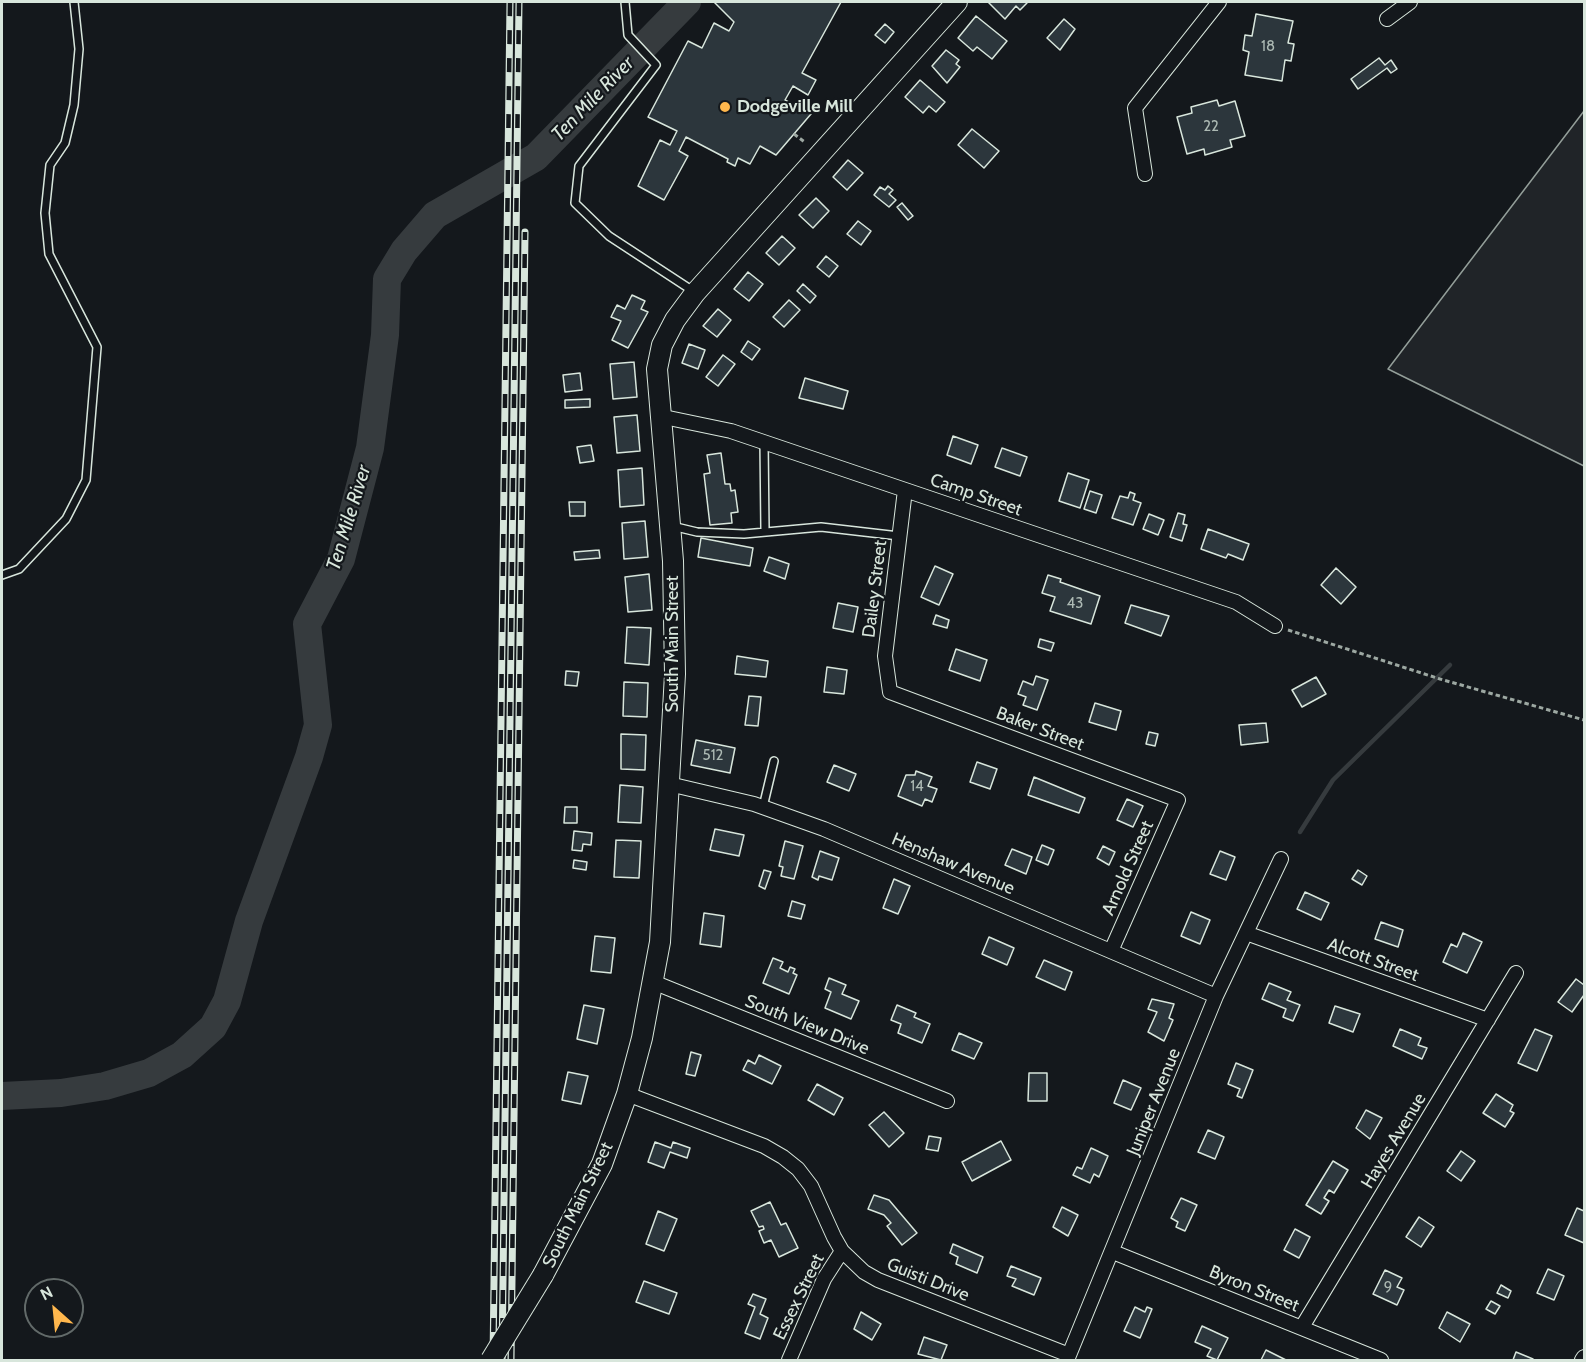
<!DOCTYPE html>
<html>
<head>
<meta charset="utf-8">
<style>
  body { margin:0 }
  #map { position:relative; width:1586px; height:1362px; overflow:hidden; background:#14181c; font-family:Cabin,sans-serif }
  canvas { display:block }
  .frame { position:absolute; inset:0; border:3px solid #d8e6dc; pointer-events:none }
  .north { position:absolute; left:24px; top:1278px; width:60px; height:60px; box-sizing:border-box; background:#14181c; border:2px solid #626a69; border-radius:50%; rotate:333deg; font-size:16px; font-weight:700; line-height:24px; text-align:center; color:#d8e6dc }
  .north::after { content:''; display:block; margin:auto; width:21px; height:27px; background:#ffb74d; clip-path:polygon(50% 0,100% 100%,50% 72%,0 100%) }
</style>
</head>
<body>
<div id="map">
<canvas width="1586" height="1362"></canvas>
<div class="frame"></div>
<div class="north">N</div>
</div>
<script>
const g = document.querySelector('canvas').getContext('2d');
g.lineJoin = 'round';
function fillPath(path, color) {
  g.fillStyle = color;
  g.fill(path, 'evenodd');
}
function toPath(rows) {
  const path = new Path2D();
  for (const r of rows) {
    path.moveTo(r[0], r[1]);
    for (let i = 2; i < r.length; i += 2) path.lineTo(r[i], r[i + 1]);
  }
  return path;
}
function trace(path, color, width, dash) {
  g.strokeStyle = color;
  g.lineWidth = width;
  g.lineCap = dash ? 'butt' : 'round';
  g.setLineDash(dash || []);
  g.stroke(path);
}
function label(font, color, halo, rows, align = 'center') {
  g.font = font + ' Cabin,sans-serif';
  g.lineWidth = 4.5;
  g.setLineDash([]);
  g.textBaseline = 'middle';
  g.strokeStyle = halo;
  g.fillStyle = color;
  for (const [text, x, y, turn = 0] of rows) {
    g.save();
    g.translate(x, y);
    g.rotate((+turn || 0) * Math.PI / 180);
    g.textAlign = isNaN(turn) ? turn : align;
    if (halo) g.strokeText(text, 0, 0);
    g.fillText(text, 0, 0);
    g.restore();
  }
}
const green = toPath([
  [1584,111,1584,466,1388,369,1584,111]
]);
fillPath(green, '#202428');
trace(green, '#939e99', 1.5);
trace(toPath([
  [1300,832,1333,780,1450,665]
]), '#363b3e', 4.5);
trace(toPath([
  [2,1096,61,1093,105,1086,149,1073,182,1055,213,1027,227,1001,249,921,309,757,318,725,307,624,341,559,370,448,385,335,387,279,404,251,435,215,536,157,687,2]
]), '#363b3e', 28);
const building = toPath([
  [714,2,841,2,802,73,816,80,808,95,793,86,785,100,811,114,776,155,760,146,750,164,738,158,735,166,727,162,728,159,686,137,679,151,688,156,664,200,638,186,660,140,670,145,677,131,648,117,688,41,702,48,714,23,729,31,734,22,714,2],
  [988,2,1025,2,1027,3,1020,10,1016,6,1005,19,988,2],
  [1256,14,1293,21,1288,43,1294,44,1291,61,1285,60,1282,81,1245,75,1249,52,1243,50,1245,35,1252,36,1256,14],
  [976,16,1007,41,992,59,977,47,973,51,958,38,976,16],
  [1064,19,1075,29,1060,50,1047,38,1064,19],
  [885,24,894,32,885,43,875,35,885,24],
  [946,50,959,60,956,64,960,67,947,83,932,66,946,50],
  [1379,58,1385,65,1391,60,1397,69,1391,73,1387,68,1358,89,1351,79,1379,58],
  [920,80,945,102,936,112,929,106,923,113,905,97,920,80],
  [1217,100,1219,106,1235,101,1245,136,1230,140,1232,147,1205,155,1204,149,1187,154,1177,117,1192,113,1191,107,1217,100],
  [972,129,999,151,984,168,958,145,972,129],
  [848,160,863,173,847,190,833,177,848,160],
  [888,186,893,190,889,194,896,200,889,207,874,195,880,187,885,190,888,186],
  [816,198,829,211,813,228,799,215,816,198],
  [902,203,913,216,908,220,897,207,902,203],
  [858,221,871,231,861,245,847,234,858,221],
  [782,236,795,248,779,265,766,253,782,236],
  [826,256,838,266,829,277,817,267,826,256],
  [748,272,763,284,749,301,734,289,748,272],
  [803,284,816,296,810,303,797,291,803,284],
  [632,295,645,301,641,309,648,312,628,348,612,340,621,321,611,317,617,305,625,309,632,295],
  [789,300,800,310,784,327,773,317,789,300],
  [718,309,731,320,717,337,703,326,718,309],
  [748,341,760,349,752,360,741,352,748,341],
  [689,344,705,350,698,369,682,363,689,344],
  [723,355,735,364,718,386,706,377,723,355],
  [634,362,637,397,613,399,610,364,634,362],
  [580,373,582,390,565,392,563,375,580,373],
  [805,378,848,391,843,409,799,398,805,378],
  [590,399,590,407,565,408,565,400,590,399],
  [637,415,640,451,617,453,614,417,637,415],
  [953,436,978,445,971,464,947,455,953,436],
  [591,445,594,461,580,463,577,447,591,445],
  [1002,448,1027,457,1020,476,995,467,1002,448],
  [721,453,725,484,730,484,731,491,735,490,738,512,731,513,732,523,710,525,704,474,710,473,707,455,721,453],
  [642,468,644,505,620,507,618,470,642,468],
  [1068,473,1089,480,1080,508,1059,501,1068,473],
  [1090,491,1102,495,1096,513,1084,509,1090,491],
  [1130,492,1135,494,1133,500,1141,503,1133,525,1112,518,1120,496,1128,498,1130,492],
  [569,502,585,502,585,516,570,516,569,502],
  [1178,513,1185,515,1183,524,1187,525,1182,541,1170,537,1178,513],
  [1149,514,1164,520,1158,535,1143,529,1149,514],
  [645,521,648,557,624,559,622,523,645,521],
  [1208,529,1249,544,1243,560,1228,554,1226,558,1201,549,1208,529],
  [701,538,753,548,750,566,698,557,701,538],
  [599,550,600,558,575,560,574,552,599,550],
  [769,557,789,564,785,579,764,571,769,557],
  [935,566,953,574,939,605,921,597,935,566],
  [1336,568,1356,587,1341,604,1321,585,1336,568],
  [649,574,652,610,628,612,625,577,649,574],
  [1048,575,1061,579,1060,582,1100,596,1091,624,1050,611,1055,597,1042,593,1048,575],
  [838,603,858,607,853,632,833,628,838,603],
  [1131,605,1169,616,1161,636,1125,623,1131,605],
  [936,615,949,620,947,628,933,624,936,615],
  [627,627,651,628,649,665,625,663,627,627],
  [1040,639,1054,643,1051,651,1038,647,1040,639],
  [956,649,987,660,980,681,949,670,956,649],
  [737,656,768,661,766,677,735,674,737,656],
  [827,667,847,670,844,694,824,692,827,667],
  [566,671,579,672,577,686,565,685,566,671],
  [1036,676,1048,680,1037,710,1023,705,1026,697,1018,694,1023,681,1033,685,1036,676],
  [1316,677,1326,694,1302,707,1292,690,1316,677],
  [624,682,648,683,647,717,623,716,624,682],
  [749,696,761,697,758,726,745,725,749,696],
  [1095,703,1121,711,1116,730,1089,722,1095,703],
  [1266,723,1268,742,1241,745,1239,725,1266,723],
  [1149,732,1158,734,1155,746,1146,744,1149,732],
  [621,734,646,735,645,770,621,769,621,734],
  [696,740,735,748,730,773,691,765,696,740],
  [977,762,997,769,990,789,970,782,977,762],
  [834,765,856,774,849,791,827,782,834,765],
  [916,771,932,777,928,786,937,789,932,802,925,799,922,806,898,796,906,775,915,775,916,771],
  [1034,777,1085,798,1079,813,1028,795,1034,777],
  [620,785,643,787,641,823,618,822,620,785],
  [1127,799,1143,806,1133,827,1117,820,1127,799],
  [565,807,577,807,577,823,564,823,565,807],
  [715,829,744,835,739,856,710,850,715,829],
  [574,831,592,833,591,845,583,844,582,851,572,850,574,831],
  [616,840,641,841,639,878,614,877,616,840],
  [785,841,803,846,794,879,781,876,783,867,779,866,785,841],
  [1042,845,1054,850,1048,865,1036,860,1042,845],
  [1103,846,1115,852,1109,865,1097,858,1103,846],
  [1012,849,1032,857,1026,874,1005,865,1012,849],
  [820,851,839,858,832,880,819,876,818,880,812,877,820,851],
  [1220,851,1235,857,1226,880,1210,874,1220,851],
  [574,860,587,862,586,870,573,868,574,860],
  [764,870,771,872,765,889,759,886,764,870],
  [1358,870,1367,876,1362,885,1352,879,1358,870],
  [894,879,910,886,898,914,883,908,894,879],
  [1305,892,1329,903,1321,920,1297,909,1305,892],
  [792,901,805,905,801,919,788,916,792,901],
  [1191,912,1210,920,1200,944,1181,936,1191,912],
  [704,913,724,916,721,947,700,944,704,913],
  [1381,922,1403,930,1398,947,1375,939,1381,922],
  [1463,933,1482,942,1467,973,1443,962,1451,944,1457,947,1463,933],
  [595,936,615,938,611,973,591,971,595,936],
  [989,937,1014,948,1007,965,982,954,989,937],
  [773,958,783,962,780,968,788,972,790,967,795,969,793,973,797,975,789,994,763,983,773,958],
  [1044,960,1072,972,1065,990,1036,977,1044,960],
  [829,978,846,985,842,994,859,1001,851,1019,825,1008,831,992,825,989,829,978],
  [1576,979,1584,985,1584,995,1572,1012,1558,1002,1576,979],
  [1269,983,1291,992,1287,1000,1300,1005,1293,1021,1283,1017,1286,1009,1262,999,1269,983],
  [1152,999,1174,1004,1169,1018,1173,1020,1164,1041,1148,1032,1157,1012,1148,1009,1152,999],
  [584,1005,604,1009,597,1044,577,1039,584,1005],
  [897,1005,916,1013,914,1017,930,1024,922,1043,898,1033,901,1024,891,1020,897,1005],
  [1335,1006,1360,1014,1353,1032,1329,1023,1335,1006],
  [1400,1029,1421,1038,1418,1045,1427,1048,1422,1059,1393,1046,1400,1029],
  [1535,1029,1552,1036,1537,1071,1518,1063,1535,1029],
  [959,1033,982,1043,974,1059,952,1050,959,1033],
  [691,1052,701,1055,695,1076,686,1074,691,1052],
  [759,1055,781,1066,772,1084,743,1070,748,1060,755,1064,759,1055],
  [1236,1063,1253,1070,1242,1098,1237,1096,1240,1089,1228,1084,1236,1063],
  [568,1072,588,1076,581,1104,562,1100,568,1072],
  [1029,1073,1047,1073,1047,1101,1028,1101,1029,1073],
  [1123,1080,1141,1088,1131,1110,1114,1103,1123,1080],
  [817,1084,843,1098,834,1115,808,1100,817,1084],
  [1496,1094,1513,1105,1510,1111,1514,1113,1505,1127,1483,1113,1496,1094],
  [1366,1110,1382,1118,1370,1139,1356,1128,1366,1110],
  [884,1112,904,1133,889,1147,869,1125,884,1112],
  [1208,1130,1224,1137,1215,1159,1198,1152,1208,1130],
  [929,1136,941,1138,938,1151,926,1149,929,1136],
  [1001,1141,1011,1160,972,1181,962,1162,1001,1141],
  [655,1142,671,1148,673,1142,690,1148,687,1158,670,1152,664,1168,648,1162,655,1142],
  [1091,1148,1108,1156,1099,1177,1094,1174,1090,1183,1073,1175,1077,1167,1082,1169,1091,1148],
  [1461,1151,1475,1161,1461,1181,1447,1171,1461,1151],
  [1333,1161,1348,1170,1334,1193,1329,1190,1324,1198,1329,1201,1321,1214,1306,1205,1333,1161],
  [874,1195,889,1200,917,1233,902,1245,887,1226,891,1223,884,1215,868,1209,874,1195],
  [1181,1198,1197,1205,1185,1231,1176,1227,1178,1222,1171,1218,1181,1198],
  [770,1202,781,1225,786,1223,798,1248,779,1257,771,1240,764,1243,759,1231,764,1229,763,1226,759,1227,751,1211,770,1202],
  [1062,1207,1078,1215,1068,1236,1053,1227,1062,1207],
  [1577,1208,1584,1211,1584,1243,1565,1235,1577,1208],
  [658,1211,677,1219,664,1251,646,1244,658,1211],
  [1419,1217,1434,1227,1421,1247,1406,1237,1419,1217],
  [1295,1229,1310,1237,1299,1258,1284,1250,1295,1229],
  [953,1244,983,1257,977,1273,956,1264,958,1257,950,1253,953,1244],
  [1011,1266,1041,1278,1034,1295,1012,1286,1016,1279,1007,1276,1011,1266],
  [1548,1269,1564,1276,1554,1300,1537,1293,1548,1269],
  [1385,1270,1402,1278,1397,1287,1404,1290,1397,1305,1373,1294,1385,1270],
  [644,1281,677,1293,669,1314,636,1302,644,1281],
  [1501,1285,1511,1291,1508,1298,1497,1293,1501,1285],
  [753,1294,766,1299,760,1314,768,1318,760,1339,745,1333,755,1307,748,1304,753,1294],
  [1491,1301,1500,1306,1495,1314,1486,1309,1491,1301],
  [1135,1307,1145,1312,1147,1307,1152,1309,1140,1338,1124,1331,1135,1307],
  [861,1312,881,1324,872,1340,854,1329,861,1312],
  [1447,1312,1470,1324,1460,1342,1439,1328,1447,1312],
  [1202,1326,1228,1338,1217,1360,1207,1356,1211,1349,1195,1342,1202,1326],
  [924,1337,947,1345,941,1360,918,1354,924,1337],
  [1266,1350,1286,1360,1261,1360,1266,1350],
  [1516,1352,1533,1359,1533,1360,1510,1360,1513,1360,1516,1352]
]);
fillPath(building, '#2c363c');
trace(building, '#d8e6dc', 1.5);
const lane = toPath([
  [625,2,628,35,656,65,579,166,575,203,609,236,693,291],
  [764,441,765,531],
  [672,526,697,532,744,534,821,527,899,536],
  [2,575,19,569,66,519,86,480,97,347,49,254,45,213,50,165,65,143,74,105,79,49,74,2],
  [763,807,774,761]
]);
const street = toPath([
  [1387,19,1410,2],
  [1145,174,1135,108,1219,2],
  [659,416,731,431,1236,602,1275,626],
  [905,490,885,656,890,692,1178,800,1111,951],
  [669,784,754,804,824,829,1216,996],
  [1246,933,1488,1020],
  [653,982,947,1101],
  [627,1094,764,1146,783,1157,798,1169,811,1186,834,1237,842,1251,864,1272,878,1280,1069,1355],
  [1113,1252,1381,1360],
  [1302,1327,1516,973],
  [789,1360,824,1279,842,1251],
  [1067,1360,1216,996,1281,859],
  [1582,1360,1584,1357]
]);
const secondary = toPath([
  [543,1275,602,1164,627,1094,642,1038,660,942,675,674,673,561,657,369,662,345,675,320,695,293,957,2]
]);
trace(lane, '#d8e6dc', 10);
trace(street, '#d8e6dc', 16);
trace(secondary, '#d8e6dc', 22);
trace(toPath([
  [794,134,806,143],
  [1288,630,1440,679,1584,720]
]), '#9da8a2', 3, [4.5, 3]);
trace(lane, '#14181c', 7);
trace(street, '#14181c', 14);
trace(secondary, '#14181c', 20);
const rail = toPath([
  [493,1360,510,2],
  [502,1360,519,2],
  [511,1360,525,232]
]);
trace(rail, '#d8e6dc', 7);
trace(rail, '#14181c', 4.5, [14]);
const secondaryBridge = toPath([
  [491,1360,543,1275]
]);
trace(secondaryBridge, '#d8e6dc', 22, []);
trace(secondaryBridge, '#14181c', 20);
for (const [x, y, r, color] of [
  [725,107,6,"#ffb74d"]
]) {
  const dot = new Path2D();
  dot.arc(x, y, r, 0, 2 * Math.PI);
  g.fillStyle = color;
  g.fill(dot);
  trace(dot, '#14181c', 2);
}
label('15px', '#adbab4', null, [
  ["18",1268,47],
  ["22",1211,127],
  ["43",1075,604],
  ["512",713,756],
  ["14",917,787],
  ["9",1388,1288]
]);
label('bold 18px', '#d8e6dc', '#14181c', [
  ["Dodgeville Mill",737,107]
], 'left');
label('18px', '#d8e6dc', '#14181c', [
  ["Camp Street",976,495,19],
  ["Dailey Street",875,589,-83],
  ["South Main Street",673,644,-90],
  ["Baker Street",1040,729,21],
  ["Henshaw Avenue",953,864,23],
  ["Arnold Street",1128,868,-66],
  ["Alcott Street",1373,960,20],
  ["South View Drive",807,1025,22],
  ["Juniper Avenue",1154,1102,-68],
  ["Hayes Avenue",1394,1141,-59],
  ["South Main Street",578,1205,-64],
  ["Guisti Drive",928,1280,22],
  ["Byron Street",1254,1289,22],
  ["Essex Street",799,1297,-64]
]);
label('italic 20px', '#d8e6dc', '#14181c', [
  ["Ten Mile River",593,99,-46],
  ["Ten Mile River",349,518,-73]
]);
</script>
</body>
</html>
